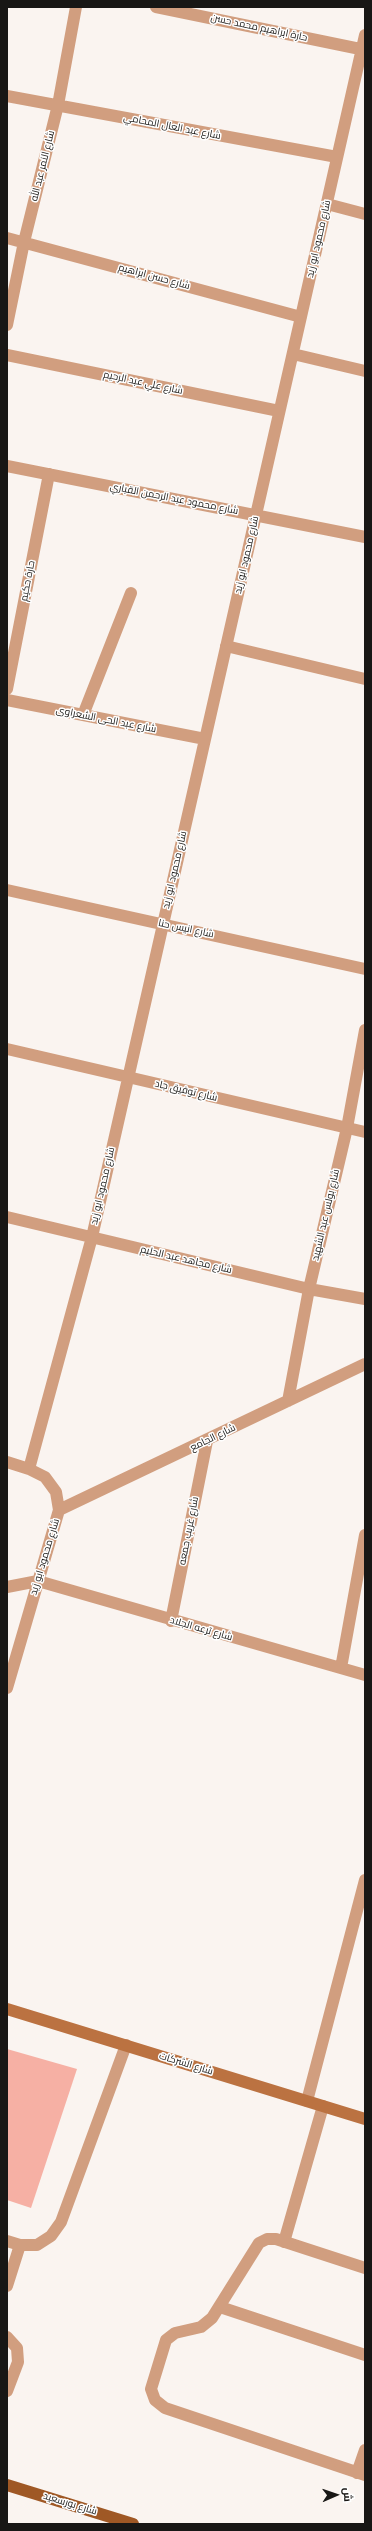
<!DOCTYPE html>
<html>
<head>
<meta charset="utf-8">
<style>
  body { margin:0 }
  #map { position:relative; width:372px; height:2531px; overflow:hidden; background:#faf4f0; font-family:"Times New Roman",Cairo,serif }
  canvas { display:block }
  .frame { position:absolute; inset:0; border:8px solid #181715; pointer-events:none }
  .north { position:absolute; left:316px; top:2475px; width:40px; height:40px; -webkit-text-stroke:3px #fff; paint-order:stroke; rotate:88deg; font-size:11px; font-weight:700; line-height:16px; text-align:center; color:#181715 }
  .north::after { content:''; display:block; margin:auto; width:14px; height:18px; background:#181715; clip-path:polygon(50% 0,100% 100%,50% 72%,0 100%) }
</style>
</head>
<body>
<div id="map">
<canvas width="372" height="2531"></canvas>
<div class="frame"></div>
<div class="north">ش</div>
</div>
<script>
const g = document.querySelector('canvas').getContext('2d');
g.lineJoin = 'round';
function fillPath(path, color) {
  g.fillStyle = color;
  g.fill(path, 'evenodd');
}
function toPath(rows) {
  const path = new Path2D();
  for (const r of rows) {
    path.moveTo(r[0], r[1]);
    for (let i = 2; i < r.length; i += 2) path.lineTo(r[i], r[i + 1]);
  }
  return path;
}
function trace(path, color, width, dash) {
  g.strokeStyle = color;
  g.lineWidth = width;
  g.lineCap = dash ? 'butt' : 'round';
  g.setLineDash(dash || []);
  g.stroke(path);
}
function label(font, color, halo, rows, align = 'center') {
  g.font = font + ' "Times New Roman",Cairo,serif';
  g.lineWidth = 3;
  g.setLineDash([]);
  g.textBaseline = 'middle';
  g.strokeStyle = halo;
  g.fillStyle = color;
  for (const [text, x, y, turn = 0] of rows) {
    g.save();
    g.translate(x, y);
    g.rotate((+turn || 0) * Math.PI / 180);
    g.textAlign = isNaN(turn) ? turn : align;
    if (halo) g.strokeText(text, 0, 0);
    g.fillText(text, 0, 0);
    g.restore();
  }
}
fillPath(toPath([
  [7,2049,77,2069,31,2208,7,2200]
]), '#f6b0a4');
trace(toPath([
  [7,2241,20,2245,37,2245,51,2236,61,2222,126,2045],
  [284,2242,323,2106],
  [365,2268,276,2239,267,2239,259,2243,212,2318,201,2327,175,2333,166,2340,151,2389,155,2400,165,2408,365,2475],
  [7,2286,20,2245],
  [220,2307,365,2355],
  [7,2337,17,2348,18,2362,7,2391],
  [357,2473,365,2450]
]), '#d19e7f', 12);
trace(toPath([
  [156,7,365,50],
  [7,96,337,157],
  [327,204,365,214],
  [7,238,301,317],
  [7,325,24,242,58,105,76,7],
  [293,354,365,371],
  [7,355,279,411],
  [7,466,365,537],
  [226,646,365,679],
  [7,689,49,474],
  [7,700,205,739],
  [83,715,131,593],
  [7,890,365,969],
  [7,1049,365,1132],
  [7,1217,309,1289,365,1299],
  [288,1401,309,1289,347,1128,365,1030],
  [7,1462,29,1469],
  [59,1510,365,1364],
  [7,1587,38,1581,365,1675],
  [171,1621,207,1441],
  [341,1668,365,1535],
  [7,1688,59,1510,56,1492,45,1477,29,1469,92,1237,365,35],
  [307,2101,365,1880]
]), '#d19e7f', 12);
trace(toPath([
  [7,2009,365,2119]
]), '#bb7241', 12);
trace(toPath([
  [7,2485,133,2524]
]), '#9f5825', 12);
label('10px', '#181715', '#fff', [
  ["حارة ابراهيم محمد حسن",259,28,12],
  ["شارع عبد العال المحامي",172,127,11],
  ["شارع النمر عبد الله",43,166,-76],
  ["شارع محمود ابو زيد",319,239,-77],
  ["شارع حسن ابراهيم",154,277,15],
  ["شارع علي عبد الرحيم",143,383,12],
  ["شارع محمود عبد الرحمن القباري",174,499,11],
  ["شارع محمود ابو زيد",247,555,-77],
  ["حارة حكيم",28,581,-79],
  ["شارع عبد الحى الشعراوى",106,720,11],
  ["شارع محمود ابو زيد",175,870,-77],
  ["شارع انيس حنا",186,929,12],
  ["شارع توفيق جاد",186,1091,13],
  ["شارع محمود ابو زيد",103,1186,-77],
  ["شارع بولس عبد الشهيد",326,1215,-77],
  ["شارع مجاهد عبد الحليم",186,1260,13],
  ["شارع الجامع",213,1438,-26],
  ["شارع غريب جمعه",189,1531,-79],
  ["شارع محمود ابو زيد",45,1557,-73],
  ["شارع ترعه الجلاد",201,1629,16],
  ["شارع الشركات",186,2064,17],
  ["شارع بورسعيد",70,2504,17]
]);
</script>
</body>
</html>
